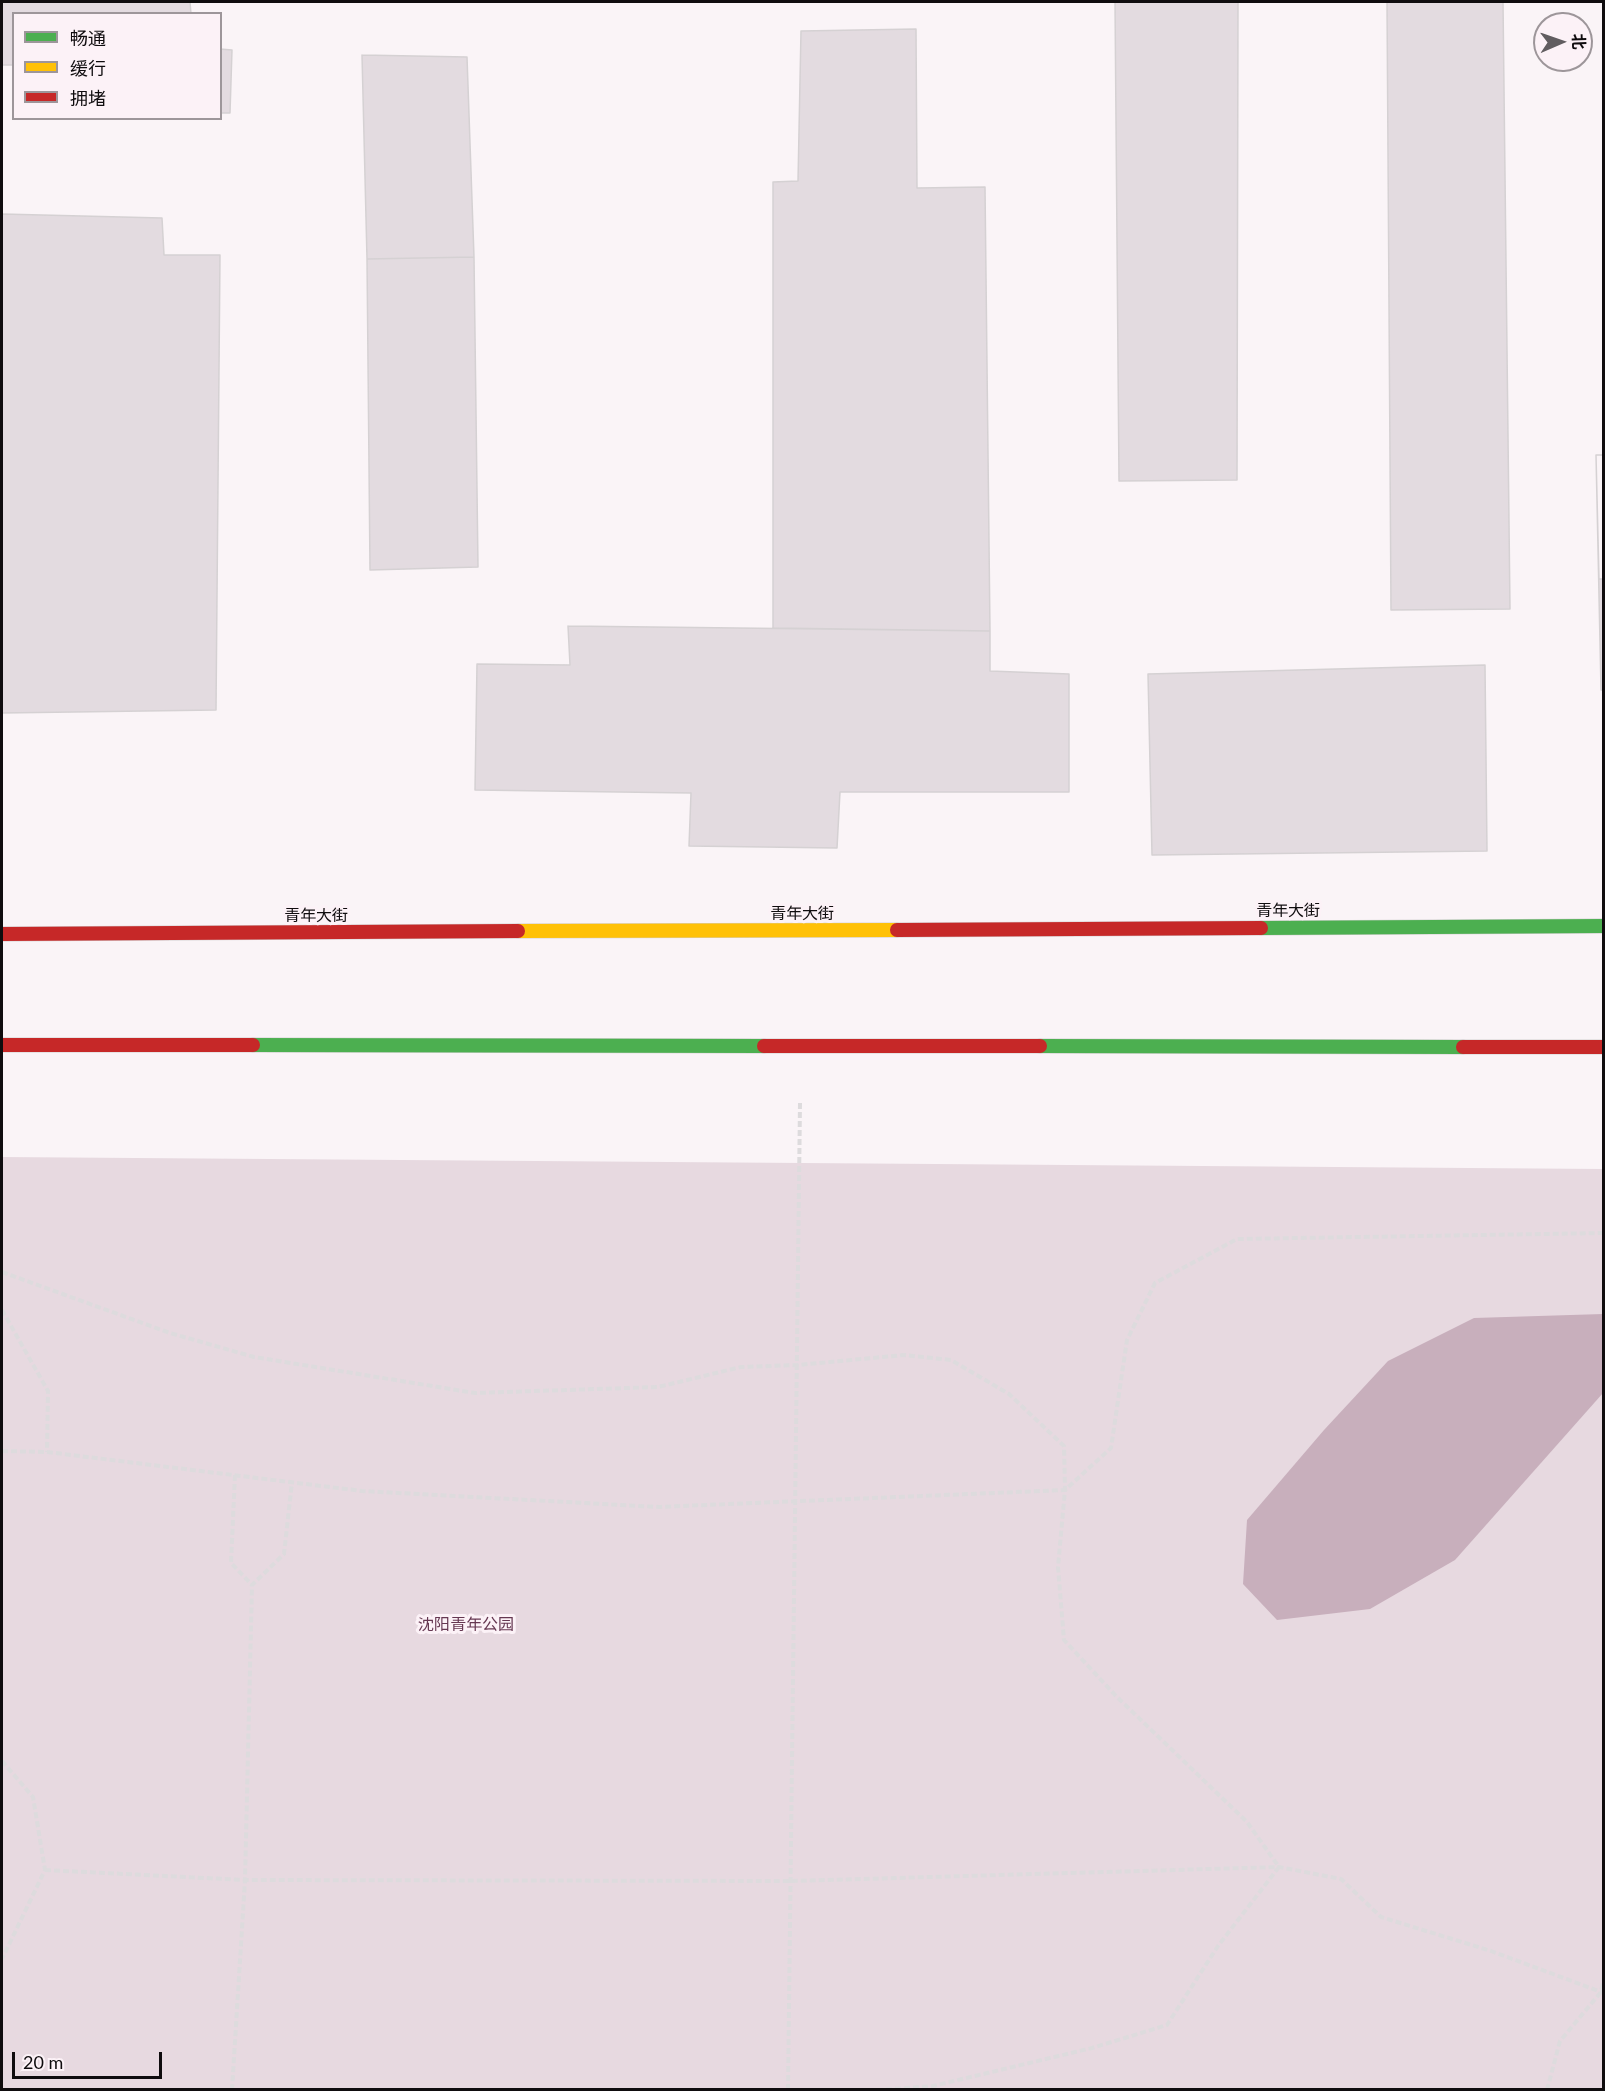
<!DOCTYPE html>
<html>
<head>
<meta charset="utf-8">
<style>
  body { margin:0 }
  #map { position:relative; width:1605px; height:2091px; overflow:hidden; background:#faf4f7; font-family:Lato,"Noto Sans SC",sans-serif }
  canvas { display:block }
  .frame { position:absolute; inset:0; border:3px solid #0f0c0e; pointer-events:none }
  .legend { position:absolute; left:12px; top:12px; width:210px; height:108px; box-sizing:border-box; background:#fcf2f7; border:2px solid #9d969a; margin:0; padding:8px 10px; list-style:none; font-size:18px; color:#0f0c0e }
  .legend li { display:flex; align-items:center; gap:12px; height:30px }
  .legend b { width:30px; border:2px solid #9d969a }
  .north { position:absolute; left:1533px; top:12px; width:60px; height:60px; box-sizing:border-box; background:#fcf2f7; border:2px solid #9d969a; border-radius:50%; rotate:88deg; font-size:16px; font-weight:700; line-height:24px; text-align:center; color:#0f0c0e }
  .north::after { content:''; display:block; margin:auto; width:21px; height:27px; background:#615d60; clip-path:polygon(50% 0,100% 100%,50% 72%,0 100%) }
  .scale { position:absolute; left:12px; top:2052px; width:150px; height:27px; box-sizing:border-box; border:3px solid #0f0c0e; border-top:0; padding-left:8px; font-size:18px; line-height:21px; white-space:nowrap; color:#0f0c0e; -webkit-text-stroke:4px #fcf2f7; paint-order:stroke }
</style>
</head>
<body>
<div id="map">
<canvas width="1605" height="2091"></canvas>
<div class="frame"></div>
<ul class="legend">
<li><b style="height:8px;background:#4caf50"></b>畅通</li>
<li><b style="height:8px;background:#ffc107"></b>缓行</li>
<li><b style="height:8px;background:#c62828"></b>拥堵</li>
</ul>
<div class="north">北</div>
<div class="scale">20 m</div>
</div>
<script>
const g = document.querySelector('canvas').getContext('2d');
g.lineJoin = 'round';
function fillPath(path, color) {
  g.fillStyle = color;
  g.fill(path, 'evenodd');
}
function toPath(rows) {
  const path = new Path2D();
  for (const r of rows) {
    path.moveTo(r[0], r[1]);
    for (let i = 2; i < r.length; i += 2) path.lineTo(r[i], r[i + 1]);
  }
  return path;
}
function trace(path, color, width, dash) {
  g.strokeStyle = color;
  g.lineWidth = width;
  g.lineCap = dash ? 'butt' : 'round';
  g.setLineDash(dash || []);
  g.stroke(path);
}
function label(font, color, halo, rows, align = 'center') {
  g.font = font + ' Lato,"Noto Sans SC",sans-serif';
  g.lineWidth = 6;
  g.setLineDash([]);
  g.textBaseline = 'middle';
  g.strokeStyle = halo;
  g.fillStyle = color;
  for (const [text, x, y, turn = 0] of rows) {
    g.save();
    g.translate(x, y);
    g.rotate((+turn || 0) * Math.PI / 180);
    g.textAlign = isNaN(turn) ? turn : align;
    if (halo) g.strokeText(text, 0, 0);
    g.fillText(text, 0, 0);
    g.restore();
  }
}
fillPath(toPath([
  [2,1157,1603,1169,1603,2089,2,2090]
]), '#e7d9e0');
fillPath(toPath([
  [1603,1314,1603,1393,1455,1560,1370,1609,1277,1620,1243,1584,1247,1520,1324,1430,1388,1361,1474,1318]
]), '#c8afbc');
const building = toPath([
  [2,2,190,2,191,14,14,14,14,65,2,65,2,2],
  [1115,2,1238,2,1237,480,1119,481,1115,2],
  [1387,2,1503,2,1510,609,1391,610,1387,2],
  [916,29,917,188,985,187,990,631,773,628,773,182,798,181,801,31,916,29],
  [220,49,232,50,230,113,220,113,220,49],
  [362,55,467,57,474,257,367,259,362,55],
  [2,214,162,218,164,255,220,255,216,710,2,713,2,214],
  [474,257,478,567,370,570,367,259,474,257],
  [1596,455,1604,455,1604,579,1599,579,1596,455],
  [1596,455,1604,455,1604,690,1601,690,1596,455],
  [568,626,990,631,990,671,1069,674,1069,792,840,792,837,848,689,846,691,793,475,790,477,664,570,665,568,626],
  [1485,665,1487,851,1152,855,1148,674,1485,665]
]);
fillPath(building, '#e3dbe0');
trace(building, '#d5d1d3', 1.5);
const fast = toPath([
  [1261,928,1604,926],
  [253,1045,764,1046],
  [1040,1046,1463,1047]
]);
const slow = toPath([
  [518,931,897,930]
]);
const jam = toPath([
  [897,930,1261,928],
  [2,934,518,931],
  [2,1045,253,1045],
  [764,1046,1040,1046],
  [1463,1047,1604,1047]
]);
trace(fast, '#d2cfd0', 15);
trace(slow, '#d2cfd0', 15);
trace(jam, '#d2cfd0', 15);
trace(toPath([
  [2,1272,170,1333,254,1357,475,1393,658,1387,741,1367,798,1365,904,1355,951,1360,1009,1394,1064,1446,1065,1490,1058,1567,1064,1640,1116,1696,1247,1822,1279,1867,1218,1946,1167,2025,1092,2048,933,2086,879,2090],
  [2,1310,48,1391,47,1452],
  [2,1451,47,1452,362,1491,659,1507,1065,1490,1111,1448,1127,1340,1155,1283,1237,1239,1604,1233],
  [235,1475,231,1563,252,1585],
  [2,1761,33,1797,45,1870,2,1959],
  [45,1870,245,1880,791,1881,1279,1867,1341,1879,1381,1917,1491,1951,1604,1993],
  [232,2090,245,1880,252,1585,284,1554,292,1482],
  [788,2090,800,1103],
  [1547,2090,1560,2041,1601,1992,1604,1977]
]), '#dddbdd', 4, [6, 3]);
trace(fast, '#4caf50', 14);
trace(slow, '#ffc107', 14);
trace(jam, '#c62828', 14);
label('16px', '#0f0c0e', '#fcf2f7', [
  ["青年大街",1288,911],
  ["青年大街",802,914],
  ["青年大街",316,916]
]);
label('16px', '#653751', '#fcf2f7', [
  ["沈阳青年公园",466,1625]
]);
</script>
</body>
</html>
